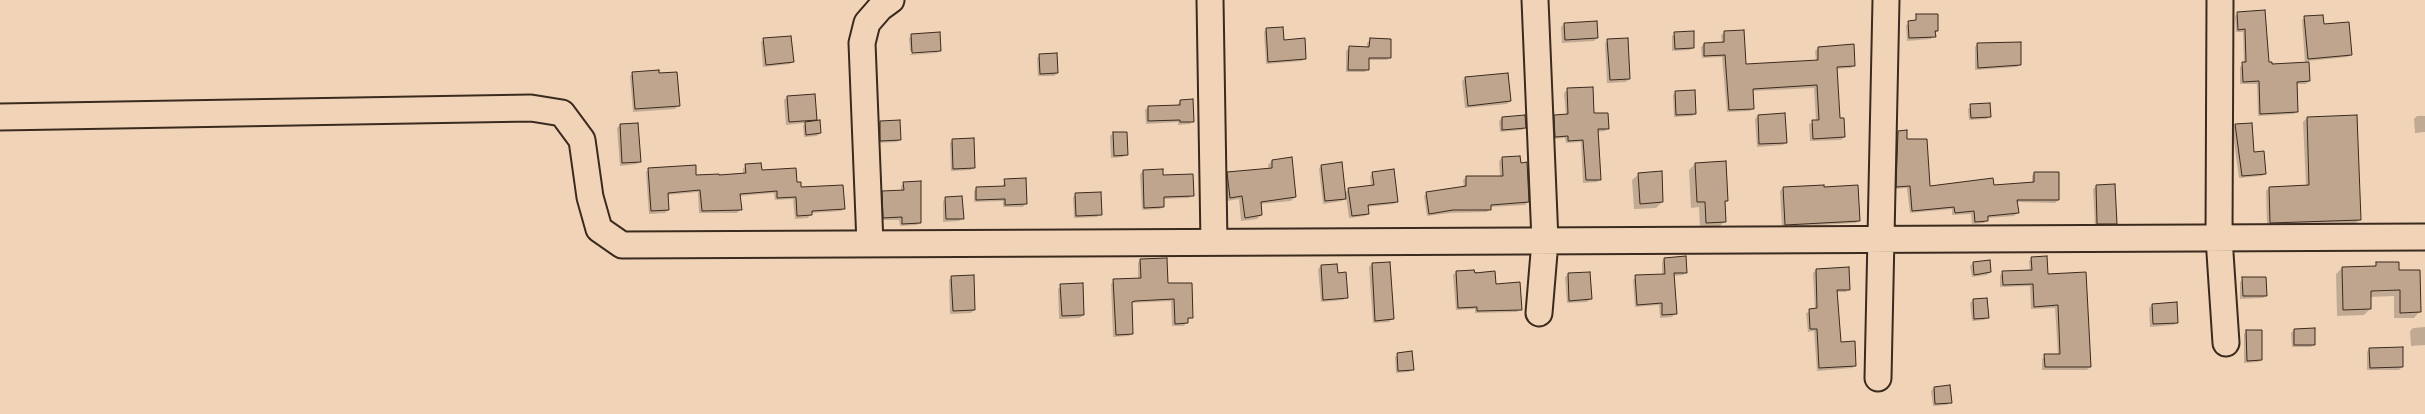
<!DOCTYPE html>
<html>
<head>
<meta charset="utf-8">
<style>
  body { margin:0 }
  canvas { display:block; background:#f1d4b8 }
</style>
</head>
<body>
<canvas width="2425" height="414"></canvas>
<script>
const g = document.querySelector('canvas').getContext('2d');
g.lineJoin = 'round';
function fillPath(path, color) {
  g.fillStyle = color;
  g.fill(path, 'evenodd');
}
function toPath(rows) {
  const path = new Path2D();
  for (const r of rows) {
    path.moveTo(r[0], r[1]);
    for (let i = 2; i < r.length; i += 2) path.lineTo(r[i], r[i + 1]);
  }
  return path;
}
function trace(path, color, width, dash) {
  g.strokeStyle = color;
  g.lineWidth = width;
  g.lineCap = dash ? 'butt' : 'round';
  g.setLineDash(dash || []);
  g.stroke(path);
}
fillPath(toPath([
  [2238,13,2271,65,2305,63,2302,20,2305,17,2351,54,2348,57,2308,61,2309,81,2306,84,2295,84,2297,111,2294,114,2258,116,2257,84,2240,84,2240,67,2244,64,2243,32,2236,32,2235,16],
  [1917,16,1937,31,1931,39,1907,41,1906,25,1914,22],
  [1564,24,1597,38,1594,41,1562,43,1561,27],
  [1266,29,1283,41,1305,58,1302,61,1266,64,1264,32],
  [1724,33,1745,65,1816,61,1815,51,1818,48,1854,65,1851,68,1836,69,1839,120,1844,137,1841,140,1810,141,1809,124,1816,121,1814,88,1752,91,1753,108,1750,111,1727,112,1722,57,1702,58,1701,47,1704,44,1722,43,1721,35],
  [1675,34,1693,47,1690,50,1672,51,1672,36],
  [912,35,940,50,910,51,909,38],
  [763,40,793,61,790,64,763,67,761,42],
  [1370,40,1390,57,1387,60,1368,60,1368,69,1365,72,1346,72,1346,51,1349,48,1367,48,1367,43],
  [1608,40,1629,79,1626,82,1607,83,1605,43],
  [1977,44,2020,64,2017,67,1975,70,1975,47],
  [938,52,937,53,910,55,910,54],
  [1040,55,1057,73,1054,76,1038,76,1037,58],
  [633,73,678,106,675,109,633,112,630,76],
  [1465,78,1510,101,1507,104,1465,108,1462,81],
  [1567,90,1608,128,1605,131,1597,132,1600,179,1597,182,1583,183,1581,142,1566,143,1565,138,1553,139,1552,119,1555,116,1566,116,1564,93],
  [1676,92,1695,113,1692,116,1674,117,1673,95],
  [814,95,815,120,813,122,820,133,817,136,804,137,803,126,805,123,786,125,784,100,787,97],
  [1180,101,1192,121,1190,124,1178,125,1178,122,1146,124,1145,110,1148,107,1177,106],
  [1971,106,1990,116,1987,119,1969,120,1968,109],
  [1758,116,1786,142,1783,145,1757,147,1755,119],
  [2417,116,2425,116,2425,132,2415,133,2414,119],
  [1502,118,1525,127,1522,130,1500,132,1499,121],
  [2307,118,2360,219,2356,223,2267,226,2266,191,2269,188,2306,186,2303,122],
  [880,122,900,139,897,142,878,143,877,125],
  [620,125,640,161,637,164,620,166,617,128],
  [2235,125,2265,174,2262,176,2239,178,2232,128],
  [1898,132,1906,140,1929,187,1993,187,2032,183,2032,176,2034,173,2058,200,2055,203,2016,202,2017,213,2014,216,1987,218,1984,223,1972,224,1971,214,1952,215,1952,209,1910,213,1907,188,1894,189,1895,135],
  [1113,133,1126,154,1123,157,1111,158,1110,136],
  [952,141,973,167,971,170,951,171,950,143],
  [1502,158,1520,164,1528,202,1525,205,1490,207,1487,212,1450,213,1427,216,1424,196,1427,193,1464,188,1463,180,1466,177,1500,177,1499,161],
  [1272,161,1295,197,1291,201,1260,204,1261,215,1257,219,1241,221,1239,199,1227,201,1224,177,1228,173,1269,170,1268,165],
  [1695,164,1727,200,1724,203,1724,222,1718,228,1700,229,1699,207,1691,208,1689,170],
  [746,166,796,183,800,189,844,208,841,211,811,213,808,218,795,219,793,199,775,200,774,193,739,196,740,210,737,213,699,213,698,192,667,195,668,210,665,213,649,214,646,172,649,169,695,177,718,177,743,175,743,168],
  [1321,166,1344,194,1349,189,1371,187,1370,176,1373,173,1397,201,1394,204,1367,207,1368,214,1365,216,1349,218,1346,197,1342,201,1323,204,1319,169],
  [1143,171,1162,177,1192,195,1189,198,1163,199,1163,206,1160,209,1142,210,1140,174],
  [1639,174,1662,202,1656,208,1634,209,1632,180],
  [1005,180,1025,204,1023,207,1003,207,1003,201,974,202,974,191,977,188,1002,187],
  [904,183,920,222,917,225,900,226,899,220,881,220,880,195,883,192,901,191,901,186],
  [2096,186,2116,223,2113,226,2095,226,2093,189],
  [1783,188,1859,220,1856,223,1782,227,1780,191],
  [1076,194,1100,214,1097,217,1074,218,1073,197],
  [946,198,962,218,959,221,943,222,943,201],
  [2032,258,2047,275,2090,367,2087,370,2042,370,2042,359,2045,356,2058,355,2055,308,2031,309,2030,286,2000,287,2000,275,2003,273,2030,272,2029,261],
  [1664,259,1686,272,1683,275,1673,276,1675,314,1672,317,1660,318,1659,305,1635,307,1633,280,1636,277,1662,275,1662,262],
  [1140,260,1167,285,1192,317,1187,320,1184,326,1172,326,1171,301,1130,303,1132,333,1129,336,1113,337,1111,284,1114,281,1138,280,1138,263],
  [1973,263,1990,272,1987,275,1972,277,1970,266],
  [1372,264,1392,319,1389,322,1373,323,1369,267],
  [2377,264,2398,271,2420,311,2414,318,2394,318,2394,296,2370,297,2370,309,2364,315,2337,316,2336,274,2342,268,2373,267],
  [1321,266,1346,297,1343,300,1321,302,1318,269],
  [1816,270,1848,289,1846,292,1836,292,1840,343,1855,366,1852,368,1817,371,1814,331,1808,332,1806,313,1815,310,1813,273],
  [1456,272,1494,272,1495,285,1520,309,1517,312,1475,313,1475,309,1456,310,1453,275],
  [1568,274,1590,299,1587,302,1567,303,1565,277],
  [952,277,974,310,971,313,950,314,949,280],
  [2243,279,2266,295,2263,298,2240,299,2240,282],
  [1061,286,1083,315,1080,318,1059,319,1058,289],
  [1973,300,1987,318,1984,320,1972,321,1970,303],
  [2152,305,2177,323,2174,325,2150,327,2149,308],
  [2425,327,2425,345,2411,346,2410,331,2413,328],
  [2294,330,2314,344,2311,347,2292,347,2291,333],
  [2246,331,2261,360,2258,362,2244,363,2244,334],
  [2369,349,2402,367,2399,370,2367,370,2367,352],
  [1398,354,1412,369,1409,372,1396,373,1395,357],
  [1934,388,1950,402,1947,405,1933,406,1931,391]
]), '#0003');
const building = toPath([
  [2265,10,2269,62,2272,62,2272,64,2309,62,2310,81,2297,82,2298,112,2260,114,2259,81,2243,82,2242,62,2246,62,2245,29,2238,30,2237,12,2265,10],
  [1916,14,1938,14,1938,31,1935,31,1936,37,1909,38,1908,21,1916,20,1916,14],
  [2323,15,2324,24,2349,22,2352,55,2308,59,2304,16,2323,15],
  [1597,21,1598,38,1565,40,1564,23,1597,21],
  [1283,27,1284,40,1305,38,1306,59,1268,62,1266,28,1283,27],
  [1744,30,1746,64,1818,60,1818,47,1854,44,1855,66,1837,67,1840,118,1844,118,1845,137,1813,139,1812,120,1819,120,1817,85,1753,89,1754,109,1729,110,1725,55,1704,56,1704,43,1724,42,1724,31,1744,30],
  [1694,31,1694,48,1675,49,1674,32,1694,31],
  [940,32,941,51,912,53,911,34,940,32],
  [791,36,794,62,766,65,763,38,791,36],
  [1370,38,1391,39,1391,58,1369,58,1369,70,1348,70,1349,46,1369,47,1370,38],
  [1628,38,1630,79,1610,80,1607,39,1628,38],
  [2021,42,2021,65,1978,68,1977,43,2021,42],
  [1057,53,1058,73,1040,74,1039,54,1057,53],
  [659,70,659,73,677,72,680,106,635,109,632,72,659,70],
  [1508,73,1511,101,1468,106,1465,77,1508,73],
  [1593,87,1594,113,1608,113,1609,129,1598,129,1601,180,1586,180,1583,140,1568,141,1568,136,1555,137,1554,115,1568,114,1567,88,1593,87],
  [1695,90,1696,114,1676,115,1675,91,1695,90],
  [815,94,817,120,789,122,787,96,815,94],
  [1193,99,1194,122,1180,122,1180,120,1148,121,1148,106,1180,105,1180,100,1193,99],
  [1990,103,1991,117,1971,118,1970,104,1990,103],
  [1785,113,1787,143,1759,144,1758,115,1785,113],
  [1525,115,1526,128,1502,130,1502,117,1525,115],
  [2357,115,2361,220,2270,223,2269,187,2309,185,2307,117,2357,115],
  [820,120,821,133,806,135,805,122,820,120],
  [900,120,901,140,880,141,880,121,900,120],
  [638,123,641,162,622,163,620,124,638,123],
  [2252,123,2254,152,2264,151,2266,174,2242,176,2235,124,2252,123],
  [1907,130,1907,139,1927,139,1930,186,1993,178,1994,185,2034,182,2034,172,2059,172,2059,200,2017,200,2019,213,1988,216,1988,221,1975,222,1974,211,1955,213,1954,207,1912,211,1910,186,1896,187,1898,131,1907,130],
  [1113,132,1127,132,1128,155,1114,156,1113,132],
  [974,138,975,168,953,169,952,139,974,138],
  [1520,156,1521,163,1527,162,1529,202,1491,205,1491,210,1453,210,1429,214,1426,192,1466,186,1466,176,1503,176,1502,157,1520,156],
  [1292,157,1296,197,1261,202,1262,215,1245,218,1242,196,1230,198,1227,172,1272,168,1272,160,1292,157],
  [1726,161,1728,201,1725,201,1726,222,1706,223,1705,202,1697,202,1695,163,1726,161],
  [1342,162,1346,199,1325,201,1321,165,1342,162],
  [761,163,762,170,796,168,797,182,801,182,801,187,843,185,845,209,812,211,812,215,797,216,796,197,777,198,777,191,740,194,742,210,702,211,700,190,668,193,669,210,651,211,648,168,696,165,696,175,719,174,719,175,746,173,745,164,761,163],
  [1163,169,1163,175,1193,174,1194,196,1164,197,1164,207,1144,208,1143,170,1163,169],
  [1394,169,1398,202,1368,205,1369,214,1352,216,1348,188,1374,185,1372,172,1394,169],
  [1662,171,1663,202,1640,204,1638,173,1662,171],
  [1026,178,1027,204,1005,205,1005,199,976,200,976,187,1005,186,1004,179,1026,178],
  [921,181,921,223,902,224,902,217,883,218,882,191,904,190,903,182,921,181],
  [2115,184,2117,224,2097,224,2096,185,2115,184],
  [1824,185,1824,187,1858,185,1860,221,1785,225,1783,187,1824,185],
  [1101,192,1102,215,1076,216,1075,193,1101,192],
  [962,196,964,219,946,219,945,197,962,196],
  [1686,256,1687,273,1674,273,1677,314,1662,315,1662,303,1637,305,1635,275,1665,274,1664,258,1686,256],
  [2047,256,2048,274,2086,272,2091,367,2045,367,2044,354,2060,354,2058,305,2034,307,2033,284,2003,285,2002,271,2032,270,2031,257,2047,256],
  [1167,258,1168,283,1192,283,1193,318,1188,318,1188,323,1175,324,1174,299,1135,301,1132,302,1133,334,1116,335,1113,279,1141,278,1140,259,1167,258],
  [1990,260,1991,272,1974,275,1973,262,1990,260],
  [1390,262,1394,319,1375,321,1372,263,1390,262],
  [2376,262,2399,262,2399,270,2420,270,2421,312,2400,313,2400,290,2371,291,2371,309,2343,310,2342,267,2376,266,2376,262],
  [1337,264,1338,273,1346,272,1348,298,1323,300,1321,265,1337,264],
  [1849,267,1850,290,1837,290,1841,342,1855,341,1856,366,1819,368,1817,329,1810,329,1809,309,1817,308,1816,269,1849,267],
  [1474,270,1475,273,1495,271,1496,284,1520,282,1522,310,1477,311,1477,307,1458,308,1456,271,1474,270],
  [1590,272,1592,299,1569,301,1568,273,1590,272],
  [974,275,975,310,953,311,951,276,974,275],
  [2242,277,2266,277,2267,296,2243,296,2242,277],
  [1083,283,1084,315,1062,316,1060,284,1083,283],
  [1987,298,1989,318,1974,319,1973,299,1987,298],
  [2177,302,2178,323,2153,324,2152,304,2177,302],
  [2315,328,2315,345,2294,345,2294,329,2315,328],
  [2246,330,2262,330,2262,360,2247,361,2246,330],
  [2403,347,2403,367,2370,368,2369,348,2403,347],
  [1412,351,1414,370,1398,371,1397,353,1412,351],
  [1950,385,1952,403,1935,404,1934,387,1950,385]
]);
fillPath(building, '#bfa58d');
trace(building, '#3b2a1e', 1);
const minor = toPath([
  [1210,0,1214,242],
  [1535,0,1545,241,1539,313],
  [2220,0,2219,238,2226,343],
  [0,117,531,108,562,113,582,140,590,197,599,229,622,245,2425,237],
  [870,244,862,43,867,23,880,8,891,0],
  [1878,378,1886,0]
]);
trace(minor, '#3b2a1e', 29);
trace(minor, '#f1d4b8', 25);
</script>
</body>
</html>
